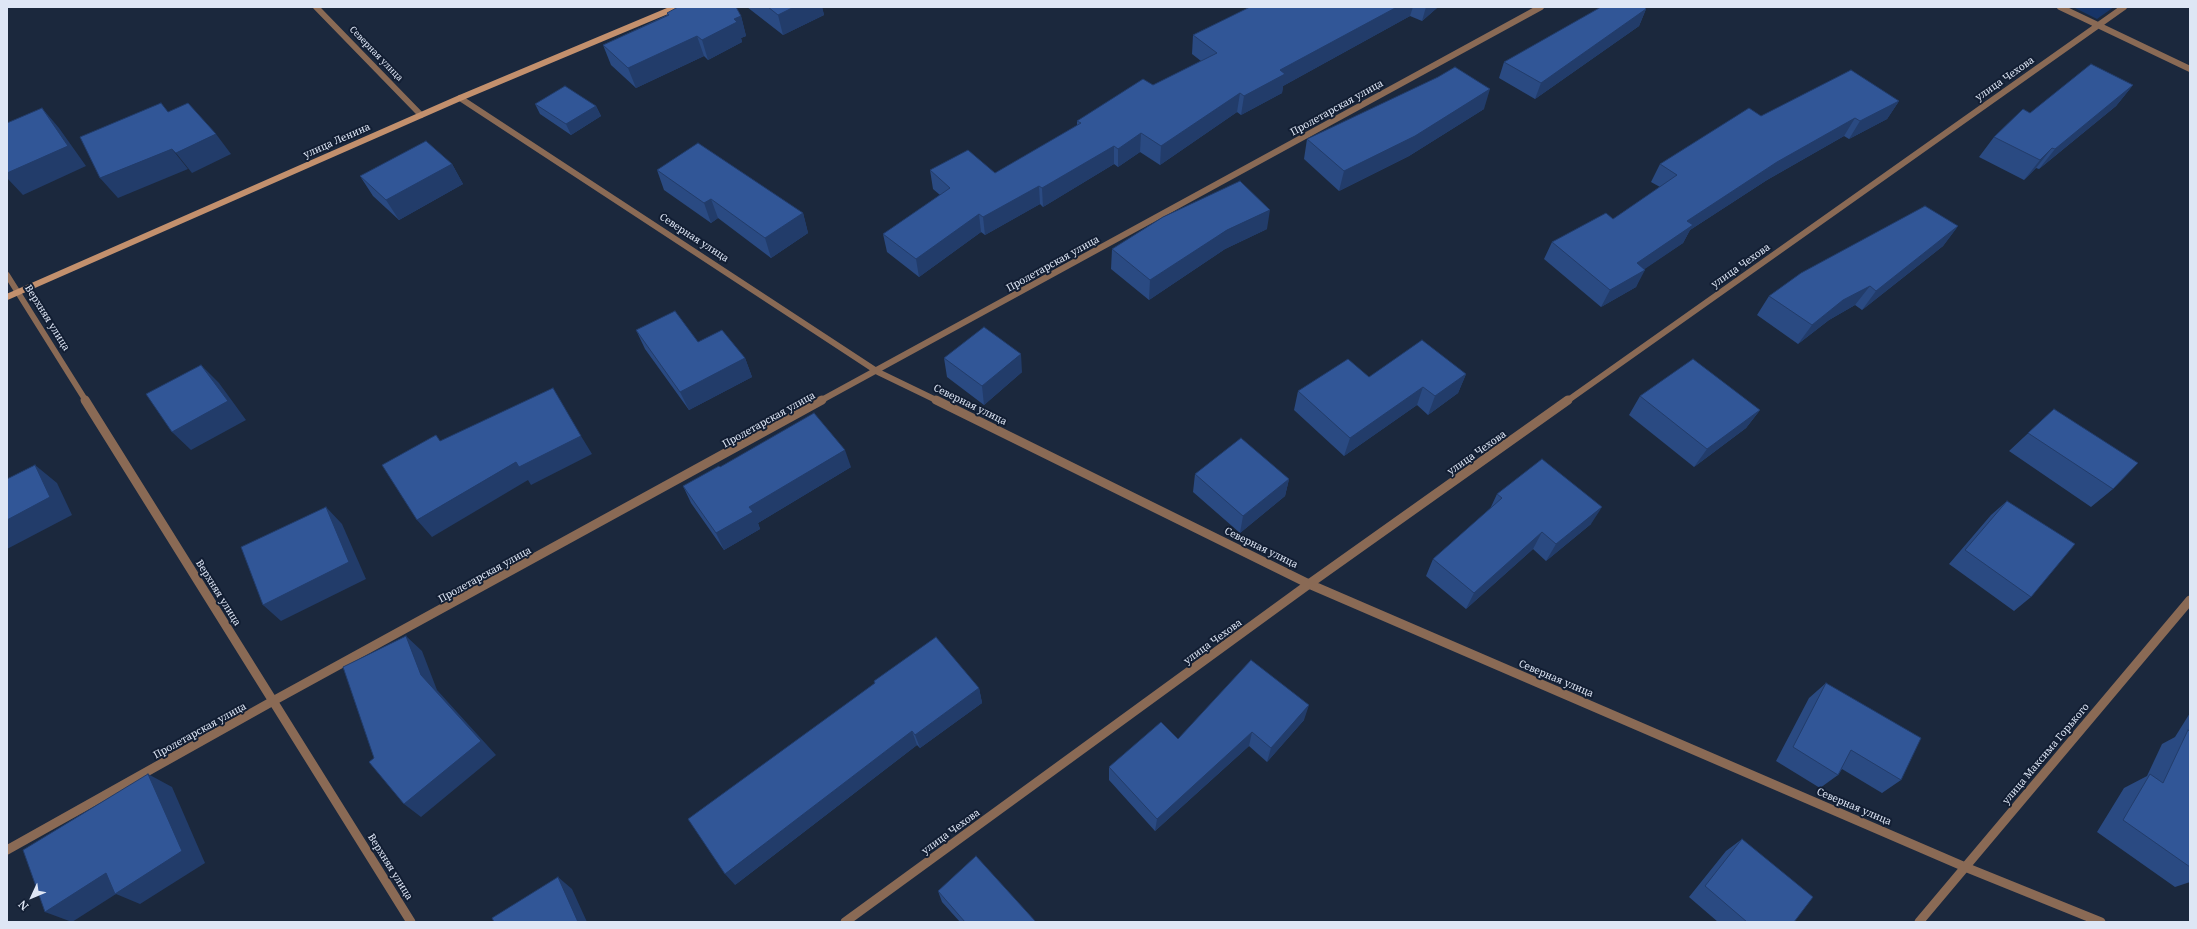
<!DOCTYPE html>
<html>
<head>
<meta charset="utf-8">
<style>
  body { margin:0 }
  #map { position:relative; width:2197px; height:929px; overflow:hidden; background:#1b283d; font-family:"Noto Serif",serif }
  canvas { display:block }
  .frame { position:absolute; inset:0; border:8px solid #dee6f5; pointer-events:none }
  .north { position:absolute; left:12px; top:877px; width:40px; height:40px; -webkit-text-stroke:3px #121e33; paint-order:stroke; rotate:226deg; font-size:11px; font-weight:700; line-height:16px; text-align:center; color:#dee6f5 }
  .north::after { content:''; display:block; margin:auto; width:14px; height:18px; background:#dee6f5; clip-path:polygon(50% 0,100% 100%,50% 72%,0 100%) }
</style>
</head>
<body>
<div id="map">
<canvas width="2197" height="929"></canvas>
<div class="frame"></div>
<div class="north">N</div>
</div>
<script>
const g = document.querySelector('canvas').getContext('2d');
g.lineJoin = 'round';
function fillPath(path, color) {
  g.fillStyle = color;
  g.fill(path, 'evenodd');
}
function toPath(rows) {
  const path = new Path2D();
  for (const r of rows) {
    path.moveTo(r[0], r[1]);
    for (let i = 2; i < r.length; i += 2) path.lineTo(r[i], r[i + 1]);
  }
  return path;
}
function trace(path, color, width, dash) {
  g.strokeStyle = color;
  g.lineWidth = width;
  g.lineCap = dash ? 'butt' : 'round';
  g.setLineDash(dash || []);
  g.stroke(path);
}
function label(font, color, halo, rows, align = 'center') {
  g.font = font + ' "Noto Serif",serif';
  g.lineWidth = 4;
  g.setLineDash([]);
  g.textBaseline = 'middle';
  g.strokeStyle = halo;
  g.fillStyle = color;
  for (const [text, x, y, turn = 0] of rows) {
    g.save();
    g.translate(x, y);
    g.rotate((+turn || 0) * Math.PI / 180);
    g.textAlign = isNaN(turn) ? turn : align;
    if (halo) g.strokeText(text, 0, 0);
    g.fillText(text, 0, 0);
    g.restore();
  }
}
fillPath(toPath([
  [2073,7,2114,7,2097,19]
]), '#173467');
trace(toPath([
  [316,7,421,115],
  [2060,7,2190,69],
  [460,98,878,372,938,401],
  [7,275,86,401],
  [820,401,1541,7],
  [1567,401,2124,7]
]), '#8a6a55', 6);
trace(toPath([
  [85,400,411,922],
  [936,400,1309,584,1965,867,2101,922],
  [7,850,273,701,822,400],
  [845,922,1309,584,1568,400],
  [1919,922,2190,600]
]), '#8a6a55', 9);
trace(toPath([
  [7,297,460,98,677,7]
]), '#c3906d', 6);
fillPath(toPath([
  [747,7,822,7,824,15,783,35],
  [1250,7,1438,7,1422,21,1410,16,1283,86,1282,93,1241,115,1237,112,1160,165,1140,152,1118,167,1114,164,1043,207,1040,204,985,235,981,232,919,277,887,252,883,234,940,195,933,189,930,170,995,173,1077,126,1077,121,1153,85,1201,61,1192,54,1193,35],
  [1646,9,1639,26,1535,99,1499,78,1504,62],
  [667,13,741,16,746,36,741,38,742,42,708,60,704,56,636,88,611,65,603,45,667,15],
  [2133,85,2116,106,2039,169,2036,168,2024,180,1979,157,1994,137,2030,113],
  [1899,101,1887,119,1849,139,1844,136,1767,180,1690,230,1683,243,1644,269,1636,287,1601,307,1544,259,1552,242,1613,219,1660,187,1651,182,1660,164],
  [535,104,596,106,601,116,571,135,540,114],
  [1484,109,1409,156,1339,191,1304,159,1307,139],
  [452,164,463,184,399,220,373,196,360,176],
  [657,170,803,213,808,233,771,258,718,218,711,223,664,190],
  [1958,226,1943,246,1862,310,1855,305,1829,320,1798,344,1757,315,1769,296],
  [1267,229,1225,249,1149,300,1111,269,1112,249],
  [636,330,698,342,745,358,752,377,689,410,645,349],
  [944,358,1022,372,984,405,947,377],
  [1466,374,1458,393,1428,415,1417,405,1344,456,1294,410,1298,391,1369,377],
  [1640,396,1760,410,1746,428,1694,467,1629,415],
  [2054,409,2113,489,2091,507,2009,451],
  [720,467,851,467,758,523,760,529,724,550,691,503,683,486],
  [1195,474,1289,479,1285,496,1240,533,1193,492],
  [1497,494,1591,524,1546,561,1533,549,1466,609,1426,576,1433,559,1490,509],
  [2007,501,2031,597,2014,611,1949,564,1991,515],
  [874,681,979,688,982,703,920,748,917,745,735,885,875,684],
  [1826,683,1901,780,1882,793,1842,769,1838,775,1820,788,1776,761,1809,698],
  [2190,713,2190,882,2175,887,2097,832,2124,788,2147,776,2162,744,2175,737],
  [1304,720,1267,762,1249,746,1155,831,1109,780,1109,767,1178,739],
  [1742,839,1794,922,1718,922,1689,897,1726,851],
  [938,891,1036,922,960,922,942,902]
]), '#2a4a82');
fillPath(toPath([
  [794,7,822,7,824,15,783,35,778,15],
  [1397,7,1413,7,1410,16,1283,86,1282,93,1241,115,1244,96,1280,70],
  [1426,7,1438,7,1422,21],
  [1646,9,1639,26,1535,99,1541,83],
  [741,16,746,36,741,38,742,42,708,60,702,40,734,19],
  [697,36,704,56,636,88,628,68],
  [2133,85,2116,106,2039,169,2055,149],
  [1490,89,1484,109,1409,156,1339,191,1344,171],
  [1240,93,1237,112,1160,165,1161,146],
  [1899,101,1887,119,1849,139,1860,121],
  [596,106,601,116,571,135,566,124],
  [42,108,59,128,86,166,23,195,7,178,7,173],
  [1855,118,1844,136,1767,180,1690,230,1683,243,1636,275,1645,270,1636,287,1601,307,1610,290,1637,263,1687,221,1777,162],
  [1141,133,1140,152,1118,167,1118,149],
  [216,134,231,154,192,173,176,153],
  [1114,146,1114,164,1043,207,1042,188],
  [2052,148,2036,168,2024,180,2040,160],
  [172,149,188,169,118,198,100,178],
  [452,164,463,184,399,220,386,200],
  [1039,186,1040,204,985,235,983,217],
  [711,199,718,218,711,223,704,203],
  [1270,210,1267,229,1225,249,1149,300,1150,280,1227,230],
  [803,213,808,233,771,258,765,238],
  [979,214,981,232,919,277,916,259],
  [1958,226,1943,246,1862,310,1876,291],
  [1870,286,1855,305,1829,320,1798,344,1812,325,1843,300],
  [1021,354,1022,372,984,405,982,386],
  [745,358,752,377,689,410,680,392],
  [201,365,219,383,246,420,191,450,172,432],
  [1466,374,1458,393,1428,415,1435,396],
  [1423,387,1417,405,1344,456,1350,438],
  [1760,410,1746,428,1694,467,1707,449],
  [581,436,592,454,531,485,528,480,432,537,417,520,516,462],
  [845,450,851,467,758,523,760,529,724,550,716,533,749,507],
  [35,465,57,483,72,515,7,549,7,520],
  [1289,479,1285,496,1240,533,1243,516],
  [326,507,342,524,366,579,281,621,263,605],
  [1602,507,1591,524,1546,561,1556,544],
  [1542,532,1533,549,1466,609,1474,593],
  [406,636,422,651,437,690,496,755,421,817,404,804,421,675],
  [979,688,982,703,920,748,915,735],
  [1309,705,1304,720,1267,762,1271,748],
  [912,731,917,745,735,885,725,874],
  [1252,732,1249,746,1155,831,1157,819],
  [148,774,172,787,205,863,140,904,116,894,72,922,45,912],
  [558,877,572,889,587,922,578,922]
]), '#223c6a');
const building = toPath([
  [678,7,736,7,741,16,734,19,737,22,702,40,697,36,628,68,603,45,669,15,667,13,678,7],
  [768,7,794,7,778,15,768,7],
  [1250,7,1397,7,1280,70,1285,74,1244,96,1240,93,1161,146,1141,133,1118,149,1114,146,1042,188,1039,186,983,217,979,214,916,259,883,234,950,188,930,170,968,150,995,173,1081,123,1077,121,1143,79,1153,85,1217,53,1193,35,1250,7],
  [1601,7,1644,7,1646,9,1541,83,1504,62,1601,7],
  [2091,64,2133,85,2055,149,2052,148,2040,160,1994,137,2023,109,2030,113,2091,64],
  [1455,67,1490,89,1415,136,1344,171,1307,139,1438,77,1455,67],
  [1851,70,1899,101,1860,121,1855,118,1777,162,1687,221,1693,225,1637,263,1645,270,1610,290,1552,242,1606,213,1613,219,1677,175,1660,164,1749,108,1761,116,1851,70],
  [565,86,596,106,566,124,535,104,565,86],
  [161,103,168,112,188,103,216,134,176,153,172,149,100,178,80,137,161,103],
  [42,108,68,146,7,173,7,123,42,108],
  [426,141,452,164,386,200,360,176,426,141],
  [698,143,803,213,765,238,711,199,704,203,657,170,698,143],
  [1240,181,1270,210,1227,230,1150,280,1112,249,1163,217,1240,181],
  [1925,206,1958,226,1876,291,1870,286,1843,300,1812,325,1769,296,1801,273,1925,206],
  [675,311,698,342,722,330,745,358,680,392,636,330,675,311],
  [984,327,1021,354,982,386,944,358,984,327],
  [1422,340,1466,374,1435,396,1423,387,1350,438,1298,391,1348,359,1369,377,1422,340],
  [1693,359,1760,410,1707,449,1640,396,1693,359],
  [201,365,228,401,172,432,146,394,201,365],
  [553,388,581,436,519,467,516,462,417,520,382,465,436,435,440,441,553,388],
  [2054,409,2138,463,2113,489,2028,433,2054,409],
  [814,413,845,450,749,507,753,512,716,533,683,486,719,466,720,467,814,413],
  [1241,438,1289,479,1243,516,1195,474,1241,438],
  [1542,459,1602,507,1556,544,1542,532,1474,593,1433,559,1502,498,1497,494,1542,459],
  [35,465,50,497,7,520,7,479,35,465],
  [2007,501,2075,544,2031,597,1965,550,2007,501],
  [326,507,349,562,263,605,241,547,326,507],
  [406,636,421,675,481,741,404,804,369,762,374,758,343,667,406,636],
  [936,637,979,688,915,735,912,731,725,874,688,819,875,683,874,681,936,637],
  [1251,660,1309,705,1271,748,1252,732,1157,819,1109,767,1161,722,1178,739,1251,660],
  [1826,683,1921,738,1901,780,1851,750,1838,775,1793,747,1826,683],
  [2188,730,2190,732,2190,867,2123,820,2150,774,2163,783,2188,730],
  [148,774,182,851,115,894,106,873,45,912,23,850,148,774],
  [1742,839,1813,897,1794,922,1747,922,1705,886,1742,839],
  [976,856,1036,922,965,922,938,891,976,856],
  [558,877,578,922,494,922,492,918,558,877]
]);
fillPath(building, '#315697');
trace(building, '#223c6a', 1);
label('9px', '#dee6f5', '#121e33', [
  ["Северная улица",376,54,46]
]);
label('10px', '#dee6f5', '#121e33', [
  ["улица Чехова",2005,79,-35],
  ["Пролетарская улица",1337,108,-29],
  ["улица Ленина",337,141,-24],
  ["Северная улица",694,238,33],
  ["Пролетарская улица",1053,264,-29],
  ["улица Чехова",1741,266,-35],
  ["Верхняя улица",47,318,58],
  ["Северная улица",970,405,26],
  ["Пролетарская улица",769,420,-29],
  ["улица Чехова",1477,453,-35],
  ["Северная улица",1261,548,26],
  ["Пролетарская улица",485,575,-29],
  ["Верхняя улица",218,593,58],
  ["улица Чехова",1213,642,-36],
  ["Северная улица",1556,679,23],
  ["Пролетарская улица",200,731,-29],
  ["улица Максима Горького",2046,754,-50],
  ["Северная улица",1854,807,23],
  ["улица Чехова",951,832,-36],
  ["Верхняя улица",390,867,58]
]);
</script>
</body>
</html>
